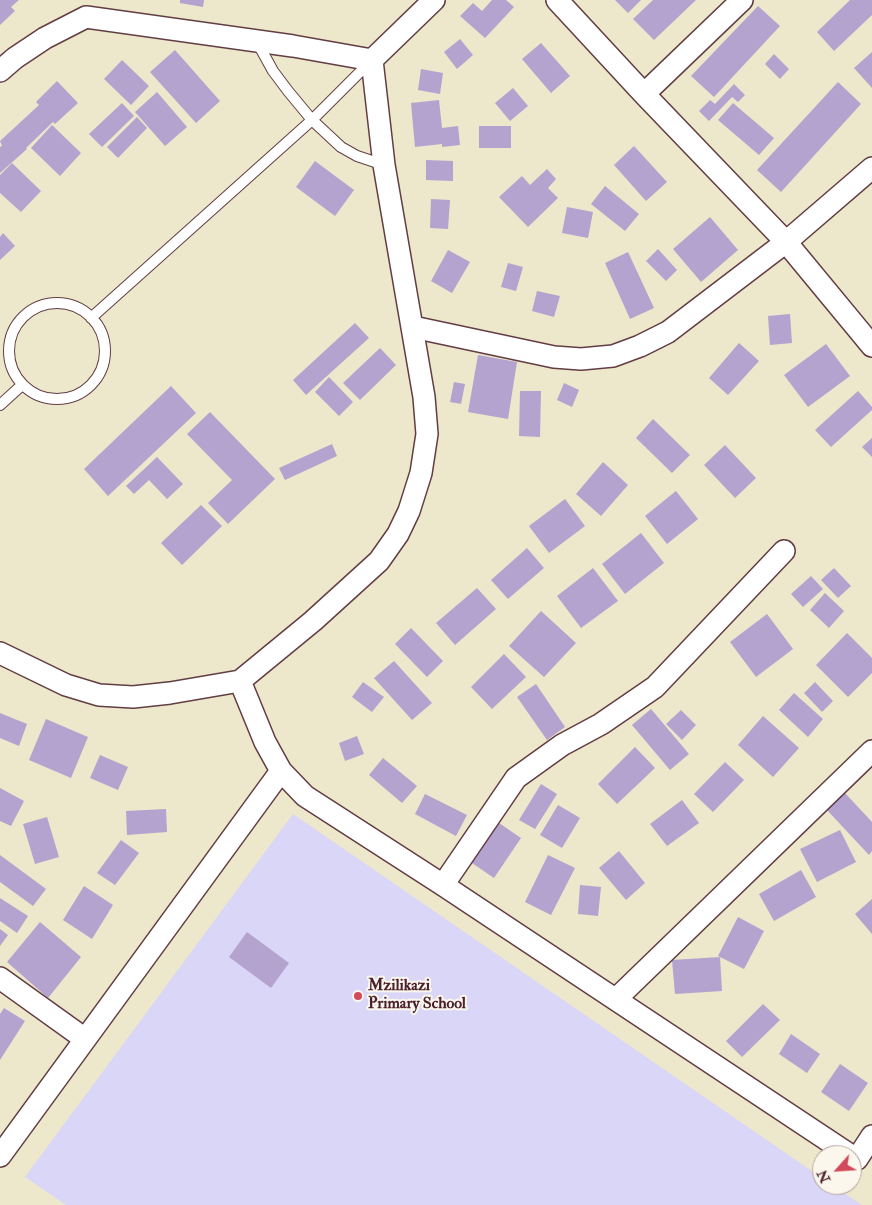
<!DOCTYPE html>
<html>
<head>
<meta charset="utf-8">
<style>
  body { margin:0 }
  #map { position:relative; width:872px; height:1205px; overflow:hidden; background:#ede7cb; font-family:"IM FELL Double Pica",serif }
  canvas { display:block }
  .north { position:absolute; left:812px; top:1145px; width:50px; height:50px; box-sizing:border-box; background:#fbf7ec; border:1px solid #b4a19f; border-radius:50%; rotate:244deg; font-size:14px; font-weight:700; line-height:20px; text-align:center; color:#4a1f2b }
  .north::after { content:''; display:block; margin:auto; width:18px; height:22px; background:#d1495b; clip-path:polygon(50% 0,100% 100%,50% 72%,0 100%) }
</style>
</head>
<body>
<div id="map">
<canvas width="872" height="1205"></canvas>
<div class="north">N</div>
</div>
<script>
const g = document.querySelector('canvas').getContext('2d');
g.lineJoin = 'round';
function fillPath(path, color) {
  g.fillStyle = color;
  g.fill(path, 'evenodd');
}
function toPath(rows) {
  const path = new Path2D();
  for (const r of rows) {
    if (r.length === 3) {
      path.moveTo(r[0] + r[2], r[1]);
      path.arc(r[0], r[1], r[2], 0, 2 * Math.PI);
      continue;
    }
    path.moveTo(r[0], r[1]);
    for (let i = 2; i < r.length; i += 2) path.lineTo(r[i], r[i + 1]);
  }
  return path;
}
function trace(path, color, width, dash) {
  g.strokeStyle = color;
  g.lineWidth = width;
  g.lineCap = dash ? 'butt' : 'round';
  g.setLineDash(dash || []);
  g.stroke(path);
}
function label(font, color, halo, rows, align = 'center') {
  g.font = font + ' "IM FELL Double Pica",serif';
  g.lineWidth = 4;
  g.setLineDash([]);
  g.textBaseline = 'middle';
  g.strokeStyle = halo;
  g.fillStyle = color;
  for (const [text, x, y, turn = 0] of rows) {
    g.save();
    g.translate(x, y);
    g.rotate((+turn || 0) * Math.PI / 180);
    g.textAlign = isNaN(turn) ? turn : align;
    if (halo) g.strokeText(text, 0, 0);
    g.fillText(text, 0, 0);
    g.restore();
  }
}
fillPath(toPath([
  [293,814,822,1178,822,1185,832,1185,862,1205,66,1205,25,1177]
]), '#d9d6f7');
fillPath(toPath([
  [0,0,19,0,11,7,15,11,0,25],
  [180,0,204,0,203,7,180,3],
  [492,0,506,0,514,7,485,38,460,16,473,3,482,11],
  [615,0,641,0,628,13],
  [653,0,696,0,654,40,633,19],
  [850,0,872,0,872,15,834,51,817,32],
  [758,6,780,26,714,97,691,76],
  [460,39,473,55,457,69,444,52],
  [541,43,570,76,551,93,522,59],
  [175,50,220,101,196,123,150,72],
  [872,52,872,88,854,68],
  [774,54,789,69,780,79,765,64],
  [122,60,149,86,131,105,104,79],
  [421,69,443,73,440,94,418,90],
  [57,81,78,103,55,124,53,122,26,148,27,149,0,173,0,147,2,146,0,141,39,105,36,102],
  [838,82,861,104,781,192,757,170],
  [734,84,745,95,738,102,732,97,709,121,699,111,710,100,715,104],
  [513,88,528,106,510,121,495,103],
  [157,92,187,127,165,146,135,112],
  [439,100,442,128,458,126,460,145,442,147,442,144,415,147,411,103],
  [122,103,134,116,102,147,89,134],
  [733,103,774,138,759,155,718,120],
  [137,117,147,128,118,158,107,147],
  [52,125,81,153,60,176,31,148],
  [479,126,511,126,511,148,479,148],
  [634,146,667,182,646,201,614,165],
  [426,160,453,161,453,181,426,180],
  [315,161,354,190,335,216,296,187],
  [12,163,41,191,21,212,0,193,0,175],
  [547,169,556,179,548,188,558,198,528,227,499,197,522,176,530,185],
  [605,186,639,214,625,231,591,204],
  [431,199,450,200,448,229,430,228],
  [567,207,593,212,588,238,562,233],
  [710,217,738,250,701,282,673,249],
  [3,233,15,246,0,260,0,237],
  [658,249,677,270,666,281,646,261],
  [448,250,470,262,452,293,431,281],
  [628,252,654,308,630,319,605,263],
  [508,263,523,267,516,291,501,287],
  [537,291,560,296,554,317,532,311],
  [790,314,792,343,770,345,768,316],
  [355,323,369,338,306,395,293,380],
  [739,343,759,361,728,395,709,378],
  [826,344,850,376,808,407,784,375],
  [380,348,396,365,360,400,343,383],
  [478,355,517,362,508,419,468,412],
  [329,377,353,402,339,416,315,392],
  [454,382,465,384,461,404,450,402],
  [564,383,579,390,572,407,557,400],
  [171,386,196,413,108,496,84,469],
  [520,391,541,391,540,437,519,436],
  [858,391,872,407,872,410,831,447,815,430],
  [210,412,275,479,228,524,208,503,232,480,187,434],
  [653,419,690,455,672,473,636,438],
  [872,438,872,457,862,447],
  [332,444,337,456,285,480,279,468],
  [725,445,756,478,735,498,704,465],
  [157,457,183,484,167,499,149,480,134,494,126,486],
  [603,462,628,485,601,516,576,494],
  [676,491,698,519,667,544,645,516],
  [565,499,585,526,549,553,529,526],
  [201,505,222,526,182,565,161,543],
  [641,533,664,563,625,594,602,564],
  [527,548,544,568,508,599,491,580],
  [593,568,618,601,581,628,557,596],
  [834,568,851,586,838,598,821,580],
  [811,576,823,589,803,607,791,594],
  [477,588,496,609,455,645,436,623],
  [825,593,844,611,829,628,810,610],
  [541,611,576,643,544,677,509,646],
  [767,614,793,649,756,677,730,642],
  [411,628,443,661,427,677,395,644],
  [847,633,872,658,872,673,848,697,816,665],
  [504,654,526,677,492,709,471,687],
  [394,661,432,703,412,720,374,678],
  [363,682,384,697,372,712,352,697],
  [815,682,833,701,822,712,804,693],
  [536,684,565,727,547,740,517,697],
  [794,693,823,719,808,737,779,710],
  [651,709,689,754,670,770,632,725],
  [681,710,696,725,682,740,666,724],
  [0,713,27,724,19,746,0,738],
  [763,716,799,748,773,777,738,745],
  [46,719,88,737,71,778,29,760],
  [357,736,364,754,345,761,339,743],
  [635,747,655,768,617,804,598,784],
  [100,755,128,767,118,790,90,778],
  [383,758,417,786,402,803,369,775],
  [725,762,744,780,713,812,694,794],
  [541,784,557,794,535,829,519,820],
  [0,788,24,801,11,826,0,821],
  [845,793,872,822,872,851,869,855,827,810],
  [425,794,467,815,456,836,415,814],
  [682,800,699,823,667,846,650,824],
  [558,805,580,818,562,848,540,835],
  [166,809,167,832,127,835,126,811],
  [47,817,59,857,35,864,23,824],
  [496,821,521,838,494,878,469,861],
  [840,830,856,862,817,882,800,849],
  [121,840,139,853,115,885,97,873],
  [619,851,645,883,626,900,599,868],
  [0,855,46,889,33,906,0,882],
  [548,855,575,868,551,915,525,902],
  [801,870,816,897,774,921,759,894],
  [580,885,601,887,598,916,578,914],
  [84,886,113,905,92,939,63,920],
  [0,898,28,916,17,933,0,921],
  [872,899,872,934,855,914],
  [738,917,764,931,744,969,718,956],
  [40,922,81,957,48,998,7,962],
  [0,929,8,935,0,946],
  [247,932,289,963,271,988,229,957],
  [720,957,722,991,675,994,672,960],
  [763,1004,780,1020,742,1057,726,1041],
  [4,1008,25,1021,0,1060,0,1014],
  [791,1034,820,1054,807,1073,779,1054],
  [840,1064,868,1083,849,1111,821,1092]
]), '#b4a3cf');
const service = toPath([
  [257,42,273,71,288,91,312,120,341,147,357,156,384,165],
  [57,351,48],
  [91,318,312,120,372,60],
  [0,405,22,385]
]);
const minor = toPath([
  [557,0,644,94,786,242,872,346],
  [372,60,434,0],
  [0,71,15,58,45,38,86,17,293,46,372,60,384,165,424,397,427,434,421,473,409,511,398,534,379,561,313,621,240,681,170,693,133,697,99,695,66,685,0,653],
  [644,94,742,0],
  [413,327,554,357,581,359,613,356,640,346,668,332,786,242,872,168],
  [240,681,265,742,281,771,305,796,443,885,850,1155],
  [443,885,516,778,562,745,601,724,655,687,784,551],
  [0,978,85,1039],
  [616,999,872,751],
  [0,1156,281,771],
  [857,1159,872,1136]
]);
trace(service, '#623d43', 12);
trace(minor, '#623d43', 24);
trace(service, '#fff', 10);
trace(minor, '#fff', 21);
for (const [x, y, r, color] of [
  [358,996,5,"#d1495b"]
]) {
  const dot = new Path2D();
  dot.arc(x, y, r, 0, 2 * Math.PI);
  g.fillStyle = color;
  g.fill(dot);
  trace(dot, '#fbf7ec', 2);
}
label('bold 16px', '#4a1f2b', '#fbf7ec', [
  ["Mzilikazi",368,987],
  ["Primary School",368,1005]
], 'left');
</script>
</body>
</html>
